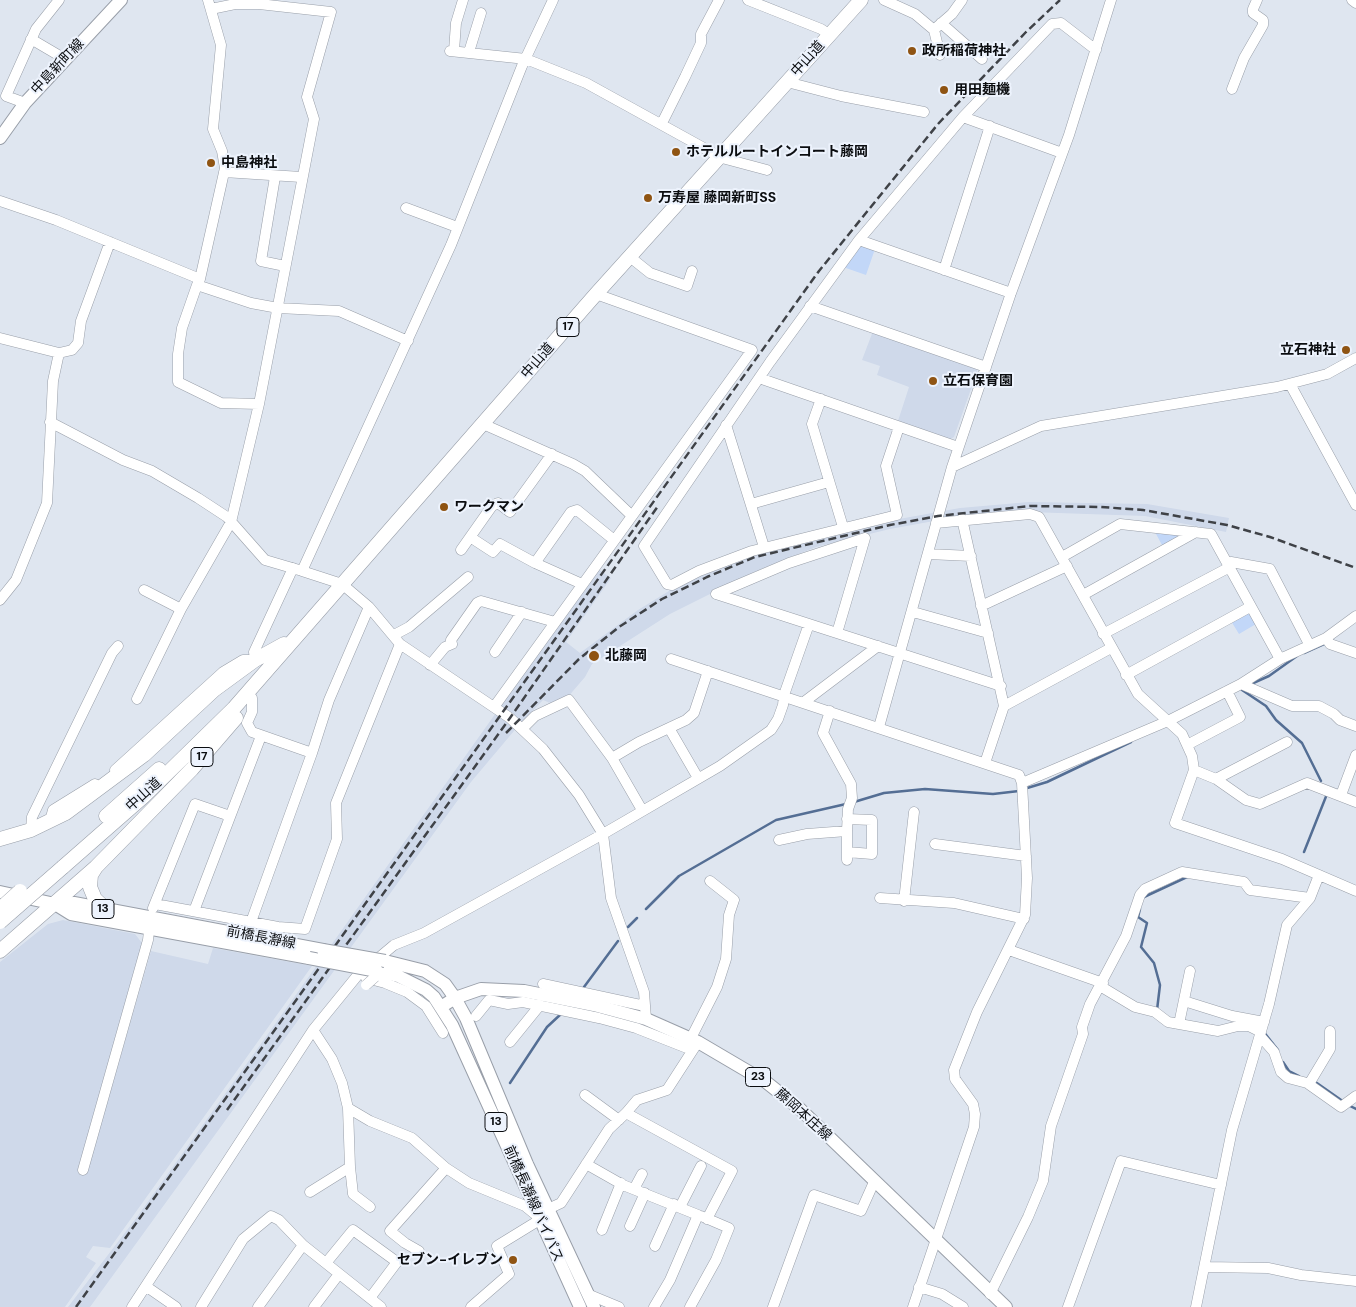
<!DOCTYPE html>
<html>
<head>
<meta charset="utf-8">
<style>
  body { margin:0 }
  canvas { display:block; background:#dfe6f0 }
</style>
</head>
<body>
<canvas width="1356" height="1307"></canvas>
<script>
const g = document.querySelector('canvas').getContext('2d');
g.lineJoin = 'round';
function fillPath(path, color) {
  g.fillStyle = color;
  g.fill(path, 'evenodd');
}
function toPath(rows) {
  const path = new Path2D();
  for (const r of rows) {
    path.moveTo(r[0], r[1]);
    for (let i = 2; i < r.length; i += 2) path.lineTo(r[i], r[i + 1]);
  }
  return path;
}
function trace(path, color, width, dash) {
  g.strokeStyle = color;
  g.lineWidth = width;
  g.lineCap = dash ? 'butt' : 'round';
  g.setLineDash(dash || []);
  g.stroke(path);
}
function label(font, color, halo, rows, align = 'center') {
  g.font = font + ' "DM Sans","Noto Sans JP",sans-serif';
  g.lineWidth = 4;
  g.setLineDash([]);
  g.textBaseline = 'middle';
  g.strokeStyle = halo;
  g.fillStyle = color;
  for (const [text, x, y, turn = 0] of rows) {
    g.save();
    g.translate(x, y);
    g.rotate((+turn || 0) * Math.PI / 180);
    g.textAlign = isNaN(turn) ? turn : align;
    if (halo) g.strokeText(text, 0, 0);
    g.fillText(text, 0, 0);
    g.restore();
  }
}
fillPath(toPath([
  [873,331,976,367,977,372,954,437,949,440,898,421,909,387,877,375,880,366,862,360],
  [1029,502,1147,504,1229,518,1226,532,1145,516,1029,512,934,521,890,529,816,547,754,572,670,614,592,664,585,677,567,698,555,705,543,700,519,725,471,782,90,1307,68,1307,137,1217,278,1020,598,569,611,578,566,642,580,653,638,610,682,583,753,553,888,521,960,508],
  [63,920,135,934,142,943,78,1171,87,1173,151,951,208,964,213,948,312,966,110,1248,93,1246,86,1257,96,1263,65,1307,0,1307,0,962,48,924]
]), '#cfd9ea');
fillPath(toPath([
  [864,245,875,249,866,275,843,267,858,247],
  [1154,530,1186,532,1163,547],
  [1246,612,1251,613,1256,624,1239,634,1231,621]
]), '#c2d7f8');
trace(toPath([
  [1304,653,1324,644],
  [1251,684,1269,676,1297,656],
  [1242,690,1266,706,1276,720,1302,743,1321,781],
  [1024,789,1047,782,1131,742],
  [854,802,884,793,925,789,993,794,1019,791],
  [1304,852,1327,794],
  [1144,897,1187,877],
  [646,909,679,876,776,820,846,804],
  [1140,909,1138,917,1147,923,1141,947,1154,963,1160,985,1157,1010],
  [628,927,637,918],
  [584,987,618,941],
  [1263,1031,1278,1050],
  [1283,1062,1289,1071,1299,1076],
  [1314,1081,1344,1102],
  [510,1083,547,1027,561,1014],
  [1348,1105,1356,1109]
]), '#546e94', 2.5);
const minor = toPath([
  [553,0,522,66,451,245,302,571,342,584,369,607,400,644,510,718,543,749,579,795,603,834,611,898,644,992,646,1019],
  [748,0,821,29,830,35],
  [884,0,915,14,934,30,940,55],
  [1352,0,1356,3],
  [941,23,982,59],
  [937,27,952,14,962,0],
  [31,39,65,59],
  [450,51,526,59,586,83,722,158,767,170],
  [454,51,456,23,463,0],
  [469,52,481,13],
  [787,82,841,96,924,112],
  [1232,89,1244,58,1263,25,1263,20,1253,13,1253,9,1257,0],
  [25,103,6,96,36,29,59,0],
  [963,117,1062,153],
  [662,123,685,77,701,43,701,34,719,0],
  [224,172,301,177],
  [275,177,261,261,285,266],
  [0,201,56,220,200,279,197,285,251,303,278,308,339,311,408,341],
  [406,208,457,227],
  [859,240,1011,293],
  [630,257,650,273,687,286,692,271],
  [944,270,990,126],
  [200,279,225,168,222,151,213,129,221,45,208,0],
  [197,285,182,328,178,354,178,382,221,403,259,404],
  [810,306,986,367],
  [0,338,59,353,72,350,78,343,81,321,110,242],
  [759,378,958,447],
  [1290,384,1356,505],
  [821,399,812,424,843,527],
  [50,422,123,460,152,471,198,498,227,517,265,560,299,570],
  [483,424,573,464,585,471,631,515],
  [726,425,764,547],
  [899,427,886,466,897,515,752,551,699,571,672,585,667,584,644,546,770,362,859,240,963,117,1052,24,1061,23,1096,50],
  [952,467,1041,426,1277,387,1327,374,1356,358],
  [751,504,829,482],
  [962,519,1004,706,985,763],
  [936,523,1030,514,1039,517,1138,694,1182,734,1192,756,1194,770,1216,779,1287,742],
  [470,537,493,552,500,544,535,563,571,512,577,510,614,540],
  [461,550,492,506,498,503,510,512,552,454],
  [928,554,971,556],
  [1062,557,1120,524,1211,534,1280,659],
  [535,563,582,584],
  [144,590,181,609],
  [716,594,1001,686],
  [716,594,789,563,865,538],
  [1083,595,1196,532],
  [0,600,16,580,47,503,53,381,59,353],
  [981,606,1067,566],
  [913,612,988,633],
  [837,633,865,538],
  [1103,634,1228,568,1231,562,1270,569,1309,644],
  [394,635,409,627,468,577],
  [1326,638,1330,644,1356,653],
  [495,652,522,612],
  [671,659,1019,775,1022,783,1027,878,1025,915,977,1012,954,1070,955,1079,973,1104,975,1114,974,1127,913,1307],
  [430,665,445,647,452,644,451,640,477,603,481,601,555,622],
  [1126,675,1250,607],
  [1241,684,1292,706,1319,706,1334,714,1340,720,1356,726],
  [252,698,252,712,247,723,252,732,312,753],
  [137,699,181,609,231,522,259,404,314,119,307,97,331,12,259,4,235,4,211,9],
  [804,702,878,646],
  [1004,706,1111,648],
  [494,707,752,350,596,294],
  [830,711,823,733,851,784,852,798,848,809,847,831,847,860],
  [879,727,952,467,1011,293,1069,135,1111,0],
  [523,728,535,716,569,700,612,758,642,810],
  [669,728,698,778],
  [1187,745,1240,717,1227,691],
  [612,758,639,742,686,720,694,713,708,671],
  [115,770,223,672,243,660,255,660,254,652,293,568],
  [1194,770,1175,823,1282,859,1356,891],
  [1216,779,1246,800,1260,804,1307,783,1356,802],
  [1022,783,1168,721,1241,684,1280,659,1326,638,1356,616],
  [1341,795,1356,755],
  [50,821,53,810,95,784],
  [31,830,32,817,112,653,118,646],
  [779,840,807,834,847,831],
  [935,844,1026,856],
  [847,852,872,854,872,820,847,819],
  [880,898,954,903,1024,919],
  [904,901,914,812],
  [155,904,278,927,305,929,337,839,336,803,400,644],
  [153,908,195,804,230,816],
  [194,911,261,736],
  [251,922,312,753,329,700,369,607],
  [1009,950,1103,983],
  [366,978,385,983,407,992,426,1006,443,1033],
  [543,984,645,1006],
  [1100,986,1135,1007,1155,1012,1168,1022,1218,1031,1238,1026,1249,1026,1261,1032],
  [1184,1001,1232,1016,1264,1022],
  [476,1016,489,1000,508,1004,523,1002,599,1018,636,1028,692,1050],
  [1179,1024,1190,971],
  [313,1030,332,1059,342,1083,348,1108,370,1121,412,1138,446,1168,469,1183,525,1206,541,1219,497,1246,509,1274,471,1307],
  [1260,1036,1274,1052,1281,1072,1288,1078,1307,1083,1341,1107,1356,1096],
  [691,1038,717,987,726,959,729,915,734,900,710,881],
  [510,1042,540,1005],
  [1309,1084,1330,1049,1330,1031],
  [585,1095,619,1120],
  [626,1113,732,1171,707,1219],
  [586,1164,623,1185,698,1215,670,1280,654,1307],
  [350,1167,353,1194,370,1207],
  [83,1170,148,940,150,922],
  [634,1189,642,1174],
  [310,1192,350,1167,348,1108],
  [680,1207,701,1166],
  [548,1209,561,1203,609,1129,626,1113,637,1100,667,1090,698,1042],
  [630,1226,645,1193],
  [602,1230,621,1183],
  [655,1246,674,1204],
  [419,1251,405,1243,390,1231,446,1168],
  [326,1263,353,1230,397,1262,370,1298],
  [1205,1267,1268,1268,1301,1275,1356,1281],
  [147,1287,176,1307],
  [919,1287,942,1294,963,1307],
  [990,1294,1028,1217,1043,1181,1051,1126,1083,1034,1082,1027,1090,1004,1126,936,1140,895,1145,889,1182,872,1244,882,1250,890,1310,898],
  [590,1295,619,1307],
  [132,1307,313,1030,357,976,394,945,424,933,603,834,720,766,771,730,778,719,783,705,784,695,809,624],
  [201,1307,243,1239,271,1216,279,1220,303,1245,381,1307],
  [258,1307,303,1245],
  [314,1307,339,1274],
  [690,1307,716,1260,729,1228,701,1216],
  [773,1307,814,1195,861,1211,874,1182],
  [1068,1307,1121,1161,1221,1185],
  [1196,1307,1232,1130,1269,1004,1287,925,1310,898,1319,875]
]);
const major = toPath([
  [0,138,25,103,121,0],
  [0,892,55,904,74,903,323,950],
  [55,904,71,914,309,958],
  [385,961,425,971,445,984,455,998,466,1018,527,1164,594,1307],
  [377,971,398,976,426,990,434,997,452,1025,580,1307],
  [441,1007,455,998,481,989,524,991,594,1005,646,1019,698,1042,766,1082,800,1109,1006,1307]
]);
const highway = toPath([
  [106,816,159,769],
  [0,839,31,830,66,813,144,755,214,690,255,660,284,644],
  [63,867,144,796,234,708,596,294,861,0],
  [96,867,91,875,90,887,95,899,107,910],
  [0,951,96,867,192,769,236,718]
]);
trace(minor, '#999fa9', 11);
trace(major, '#999fa9', 14);
trace(highway, '#999fa9', 15);
trace(minor, '#fff', 10);
trace(major, '#fff', 12);
trace(highway, '#fff', 14);
trace(toPath([
  [506,733,579,659,619,627,662,599,707,577,755,557,890,525,938,516,1030,506,1101,507,1143,510,1227,525,1270,537,1356,568],
  [227,1110,510,718,658,506],
  [76,1307,819,271,938,124,1026,32,1060,0]
]), '#3f4247', 2.5, [8, 4]);
const minorBridge = toPath([
  [366,985,375,977]
]);
const majorBridge = toPath([
  [323,950,385,961],
  [309,958,377,971]
]);
const highwayBridge = toPath([
  [0,909,20,891],
  [0,922,63,867]
]);
trace(minorBridge, '#999fa9', 11, []);
trace(majorBridge, '#999fa9', 14, []);
trace(highwayBridge, '#999fa9', 15, []);
trace(minorBridge, '#fff', 10);
trace(majorBridge, '#fff', 12);
trace(highwayBridge, '#fff', 14);
for (const [x, y, r, color] of [
  [912,51,5,"#8f5413"],
  [944,90,5,"#8f5413"],
  [676,152,5,"#8f5413"],
  [211,163,5,"#8f5413"],
  [648,198,5,"#8f5413"],
  [1346,350,5,"#8f5413"],
  [933,381,5,"#8f5413"],
  [444,507,5,"#8f5413"],
  [594,656,6,"#8f5413"],
  [513,1260,5,"#8f5413"]
]) {
  const dot = new Path2D();
  dot.arc(x, y, r, 0, 2 * Math.PI);
  g.fillStyle = color;
  g.fill(dot);
  trace(dot, '#edf3fd', 2);
}
for (const [x, y, w] of [
  [568,327,22],
  [202,757,22],
  [103,909,22],
  [758,1077,25],
  [496,1122,22]
]) {
  const box = new Path2D();
  box.roundRect(x - w / 2, y - 9.5, w, 19, 4);
  g.fillStyle = '#edf3fd';
  g.fill(box);
  trace(box, '#0b0d10', 1);
}
label('bold 12px', '#0b0d10', null, [
  ["17",568,327],
  ["17",202,757],
  ["13",103,909],
  ["23",758,1077],
  ["13",496,1122]
]);
label('bold 14px', '#0b0d10', '#edf3fd', [
  ["政所稲荷神社",922,51],
  ["用田麺機",954,90],
  ["ホテルルートインコート藤岡",686,152],
  ["中島神社",221,163],
  ["万寿屋 藤岡新町SS",658,198],
  ["立石神社",1336,350,"right"],
  ["立石保育園",943,381],
  ["ワークマン",454,507],
  ["北藤岡",605,656],
  ["セブン-イレブン",503,1260,"right"]
], 'left');
label('14px', '#0b0d10', '#edf3fd', [
  ["中山道",808,59,-48],
  ["中島新町線",58,67,-47],
  ["中山道",538,361,-49],
  ["中山道",144,795,-42],
  ["前橋長瀞線",261,938,11],
  ["藤岡本庄線",803,1115,42],
  ["前橋長瀞線バイパス",533,1204,66]
]);
</script>
</body>
</html>
